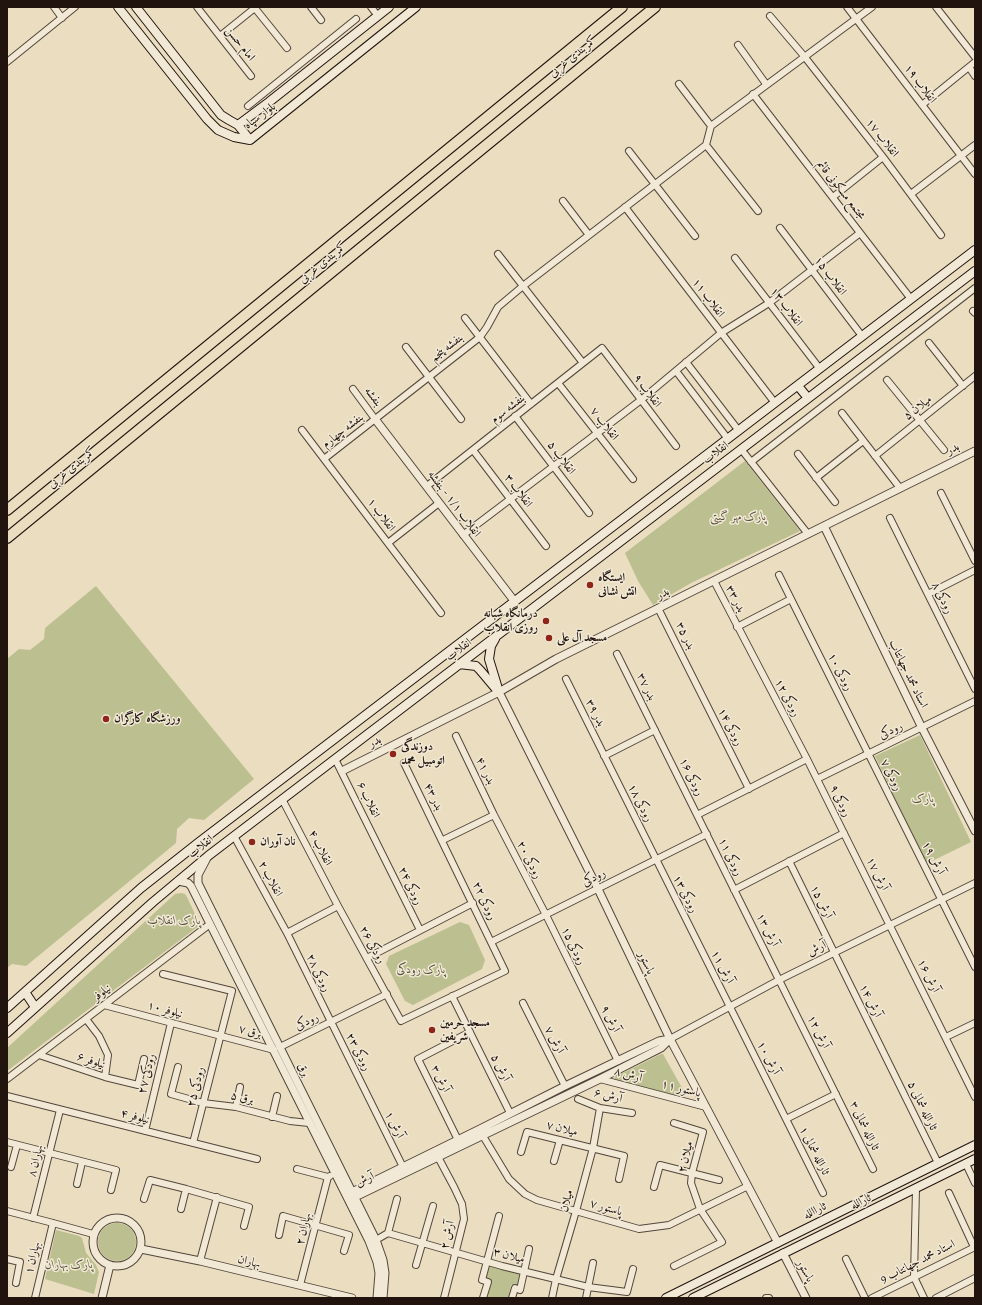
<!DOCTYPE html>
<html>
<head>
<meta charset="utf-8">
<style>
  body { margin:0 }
  #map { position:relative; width:982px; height:1305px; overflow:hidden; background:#eaddc0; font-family:Alegreya,serif }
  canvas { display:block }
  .frame { position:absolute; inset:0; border:8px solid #21140f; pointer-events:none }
</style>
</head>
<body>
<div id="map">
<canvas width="982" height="1305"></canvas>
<div class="frame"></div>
</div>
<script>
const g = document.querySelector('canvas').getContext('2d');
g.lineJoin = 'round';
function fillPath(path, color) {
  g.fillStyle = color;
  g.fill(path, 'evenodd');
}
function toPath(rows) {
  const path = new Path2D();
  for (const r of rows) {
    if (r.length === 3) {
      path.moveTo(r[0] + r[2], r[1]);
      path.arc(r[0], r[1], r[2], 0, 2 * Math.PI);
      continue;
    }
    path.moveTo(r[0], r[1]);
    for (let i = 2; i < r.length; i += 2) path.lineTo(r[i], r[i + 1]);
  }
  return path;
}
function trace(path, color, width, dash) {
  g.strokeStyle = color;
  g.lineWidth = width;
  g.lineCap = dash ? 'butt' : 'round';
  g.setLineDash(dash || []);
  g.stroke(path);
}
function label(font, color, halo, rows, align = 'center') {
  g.font = font + ' Alegreya,Amiri,serif';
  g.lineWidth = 3;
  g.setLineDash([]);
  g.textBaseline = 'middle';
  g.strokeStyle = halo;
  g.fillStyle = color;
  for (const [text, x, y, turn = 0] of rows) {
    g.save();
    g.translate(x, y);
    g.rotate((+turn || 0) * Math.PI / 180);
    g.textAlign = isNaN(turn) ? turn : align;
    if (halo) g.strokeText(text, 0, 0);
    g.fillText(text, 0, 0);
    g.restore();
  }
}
fillPath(toPath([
  [745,461,800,531,691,583,653,605,638,581,625,553],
  [96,586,254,779,204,820,189,818,177,829,176,843,26,966,12,964,7,968,7,659,19,649,30,650,44,639,45,628],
  [920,735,971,842,926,864,875,756],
  [181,893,185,894,187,897,200,925,7,1071,7,1048,175,894],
  [460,922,469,925,485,960,482,969,413,1005,405,1001,386,964,389,956],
  [661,1054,663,1054,686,1095,674,1098,614,1081,615,1077],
  [117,1242,19],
  [56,1230,79,1236,82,1238,86,1253,96,1265,99,1272,94,1294,45,1279],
  [490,1266,521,1274,518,1287,511,1285,508,1298,486,1298,491,1280,486,1278]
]), '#bcbf8f');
const minor = toPath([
  [54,7,62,18],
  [197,7,251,76],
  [254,7,287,48],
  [311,7,321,20],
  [371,7,378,16],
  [847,7,975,174],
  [936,7,975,57],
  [770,16,804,56,883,157,941,235],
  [220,36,256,7],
  [738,45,766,84],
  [7,62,75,7],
  [969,67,975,76],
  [679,84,711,126],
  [753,94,911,299],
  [922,105,975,62],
  [248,106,356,19],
  [706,145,758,211],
  [629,151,695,236],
  [911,194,975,145],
  [833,197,883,157],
  [563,201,589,235],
  [625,207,775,403],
  [780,228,862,336],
  [498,254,583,363],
  [735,258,820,369],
  [973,311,975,313],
  [465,318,531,404],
  [929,343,963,386],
  [406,347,461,419],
  [686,362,739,431],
  [676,371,728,439],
  [887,380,944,450],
  [558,383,633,479],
  [353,389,375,419],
  [842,413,900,488],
  [515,416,589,513],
  [302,430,441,613],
  [741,449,808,534],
  [473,450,546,546],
  [798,454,835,502],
  [875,456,975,376],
  [324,459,480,337,487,327,498,307,523,286,706,145,711,126,872,7],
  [751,462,975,288],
  [816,478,863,441],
  [427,486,602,348,676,446],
  [941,493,975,561],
  [890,518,975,689],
  [463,535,641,400,721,333,769,303,860,233],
  [388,543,439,503],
  [779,575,975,967],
  [714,581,807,759,975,1097],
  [928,594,975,570],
  [658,608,749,789],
  [737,627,791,599],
  [617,654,873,1169],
  [566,679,823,1193],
  [456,736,494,815,546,915,618,1061],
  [604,756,655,730],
  [335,759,420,930],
  [817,779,975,701],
  [282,799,338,906,401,1021,505,971,404,763],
  [697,815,807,759],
  [234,836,287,933,403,1167],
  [443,840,494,815],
  [789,861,938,1163],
  [734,890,844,833],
  [287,933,338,906],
  [491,942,707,834],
  [367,958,473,903],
  [163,974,232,991,193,1143],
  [452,996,510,1113],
  [523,1003,565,1086],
  [104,1005,274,1050],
  [86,1019,99,1036,108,1055,105,1077],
  [946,1037,975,1023],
  [670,1039,779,980,975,883],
  [280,1047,387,994],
  [39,1055,105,1077,138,1085,144,1059],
  [178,1067,171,1094,203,1103,236,1107,290,1121,309,1123],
  [7,1079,210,924],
  [600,1079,706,1107],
  [7,1096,257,1159],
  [578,1099,600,1108,632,1113],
  [236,1107,240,1087],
  [272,1117,277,1096],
  [786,1119,836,1094],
  [674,1123,703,1132,692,1173,691,1183,700,1209,722,1242,674,1266],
  [145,1131,171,1023],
  [483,1136,509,1179,525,1194,537,1200,639,1229,669,1225,748,1186],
  [458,1140,418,1059,470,1032],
  [7,1142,116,1170,111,1190],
  [521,1152,527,1132,624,1156,619,1179],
  [438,1157,454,1187,462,1204,464,1219,444,1298],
  [554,1161,560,1140],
  [966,1164,975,1183],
  [11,1167,17,1145],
  [297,1169,328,1177,330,1176],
  [77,1184,82,1162],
  [654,1187,660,1165,719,1180],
  [916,1188,914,1277,924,1298],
  [949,1193,974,1247],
  [144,1199,150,1180,186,1189,249,1207,244,1226],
  [181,1209,186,1189],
  [7,1211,53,1223,93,1234],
  [33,1218,60,1110],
  [388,1233,502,1266,588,1287,627,1292,633,1269],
  [279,1235,283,1216,349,1235,344,1251],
  [376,1240,388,1233,397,1199],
  [7,1259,20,1262,16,1283],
  [846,1259,865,1298],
  [200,1261,217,1197],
  [416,1265,433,1206],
  [300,1285,328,1177],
  [35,1298,53,1223],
  [483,1298,488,1282,482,1280,499,1216],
  [512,1298,515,1288,520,1290,529,1249],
  [552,1298,556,1279,576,1211,593,1148,600,1108],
  [586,1298,593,1263],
  [766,1298,769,1298],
  [872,1298,975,1247],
  [936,1298,975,1278]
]);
const tertiary = toPath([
  [375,419,515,602],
  [824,526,922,728,975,831],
  [499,692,598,889,670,1039,778,1243],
  [342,771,499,692,556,659,975,451],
  [207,858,198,875,198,883,376,1240,383,1260,385,1273,383,1298],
  [178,881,188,883,191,886,369,1241,377,1262,379,1273,377,1298],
  [349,1195,352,1192,480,1129,565,1086,659,1041,670,1039],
  [350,1197,355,1197,600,1079,661,1048,670,1039],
  [117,1242,24],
  [141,1249,200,1261,352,1298],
  [783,1253,806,1298],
  [102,1298,110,1265]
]);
const secondary = toPath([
  [118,7,207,119,218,130,234,137,250,140,416,7],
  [136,7,221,115,229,120,238,125,250,140],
  [238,125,269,102,389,7],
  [798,386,808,398],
  [495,639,491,646,489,659,499,692],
  [459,664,476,666,480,670,496,689],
  [25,992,35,1007],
  [7,1008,141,888,198,843,975,250],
  [7,1033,153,902,208,856,975,271],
  [666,1298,975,1145],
  [693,1298,975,1159]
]);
const trunk = toPath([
  [7,510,622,7],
  [7,538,655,7]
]);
trace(minor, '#53463b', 8);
trace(tertiary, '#53463b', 9);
trace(secondary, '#21140f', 10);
trace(trunk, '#21140f', 12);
trace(minor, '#f1e9d6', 6);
trace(tertiary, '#f1e9d6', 7);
trace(secondary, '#f1e9d6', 8);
trace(trunk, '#eaddc0', 10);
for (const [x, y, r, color] of [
  [590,585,4,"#8f2418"],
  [546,621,4,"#8f2418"],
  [549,638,4,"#8f2418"],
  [106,719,4,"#8f2418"],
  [393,754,4,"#8f2418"],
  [252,842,4,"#8f2418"],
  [432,1030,4,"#8f2418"]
]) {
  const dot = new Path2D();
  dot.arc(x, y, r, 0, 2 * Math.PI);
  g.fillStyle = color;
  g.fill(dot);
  trace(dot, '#f1e9d6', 1.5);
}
label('12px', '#21140f', '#f1e9d6', [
  ["امام حسن",240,44,52],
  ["کمربندی غربی",573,57,-39],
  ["انقلاب ۱۹",920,84,53],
  ["بلوار سپاه",260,116,-36],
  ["انقلاب ۱۷",882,138,52],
  ["مجتمع مسکونی قائم",841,190,52],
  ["کمربندی غربی",323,263,-39],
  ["انقلاب ۱۵",830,276,53],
  ["انقلاب ۱۱",708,298,53],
  ["انقلاب ۱۳",786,307,53],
  ["بنفشه پنجم",447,348,-38],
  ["انقلاب ۹",647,391,53],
  ["بنفشه",373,397,53],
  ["میلان ۵",918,408,-38],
  ["بنفشه سوم",508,409,-38],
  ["انقلاب ۷",604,424,52],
  ["بنفشه چهارم",343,431,-38],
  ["بدر",953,449,-26],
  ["انقلاب",716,453,-37],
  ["انقلاب ۵",561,458,53],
  ["کمربندی غربی",72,468,-39],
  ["انقلاب ۳",518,491,53],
  ["انقلاب ۱/۱ - بنفشه",454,504,53],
  ["انقلاب ۱",381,515,53],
  ["بدر",663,594,-26],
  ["رودکی ۸",942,598,63],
  ["بدر ۳۳",735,599,63],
  ["بدر ۳۵",685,636,64],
  ["انقلاب",459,650,-37],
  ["رودکی ۱۰",840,672,63],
  ["استاد محمد جهانتاب",908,674,64],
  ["بدر ۳۷",646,687,64],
  ["رودکی ۱۲",787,698,62],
  ["بدر ۳۹",595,713,63],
  ["رودکی ۱۴",730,727,63],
  ["رودکی",891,731,-26],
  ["بدر",375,742,-26],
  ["بدر ۴۱",485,771,64],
  ["رودکی ۷",891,775,63],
  ["رودکی ۱۶",691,777,64],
  ["بدر ۴۳",433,797,64],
  ["انقلاب ۶",368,800,64],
  ["رودکی ۹",840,801,64],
  ["رودکی ۱۸",640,803,63],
  ["انقلاب",201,847,-39],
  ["انقلاب ۴",320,848,63],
  ["رودکی ۱۱",730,857,64],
  ["آرش ۱۹",933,858,63],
  ["رودکی ۲۰",529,860,63],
  ["آرش ۱۷",877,874,64],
  ["رودکی",594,878,-27],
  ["انقلاب ۲",270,879,62],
  ["رودکی ۲۴",410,886,64],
  ["رودکی ۱۳",685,894,63],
  ["رودکی ۲۲",484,901,65],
  ["آرش ۱۵",821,902,64],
  ["آرش ۱۳",767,930,64],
  ["رودکی ۲۶",372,945,61],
  ["رودکی ۱۵",573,946,64],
  ["آرش",817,949,-26],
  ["پاستور",646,963,65],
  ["آرش ۱۱",722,967,63],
  ["رودکی ۲۸",318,973,64],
  ["آرش ۱۶",928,976,64],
  ["نیلوفر",102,993,-37],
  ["آرش ۱۴",870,1001,64],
  ["نیلوفر ۱۰",165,1010,15],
  ["آرش ۹",610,1019,64],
  ["رودکی",307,1022,-26],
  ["برق ۷",250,1032,15],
  ["آرش ۱۲",818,1032,64],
  ["آرش ۷",554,1040,63],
  ["رودکی ۲۳",358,1052,63],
  ["آرش ۱۰",768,1058,63],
  ["نیلوفر ۶",91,1061,18],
  ["آرش ۵",500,1068,64],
  ["برق",303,1070,63],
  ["رودکی ۲۷",147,1074,-76],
  ["آرش ۸",628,1075,16],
  ["آرش ۳",440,1079,64],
  ["رودکی ۲۵",196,1087,-76],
  ["پاستور ۱۱",681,1089,14],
  ["آرش ۶",608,1096,14],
  ["برق ۵",242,1098,12],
  ["ثارالله شمالی ۵",922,1106,64],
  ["نیلوفر ۴",135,1117,14],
  ["آرش ۱",394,1125,64],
  ["ثارالله شمالی ۳",864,1126,64],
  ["میلان ۷",562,1129,14],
  ["ثارالله شمالی ۱",814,1151,63],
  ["میلان ۲",686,1157,-76],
  ["بهاران ۸",36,1161,-76],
  ["آرش",365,1180,-25],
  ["میلان",567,1201,-75],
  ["ثارالله",861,1202,-26],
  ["پاستور ۷",606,1208,16],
  ["ثاراالله",815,1211,-26],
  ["بهاران ۲",304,1229,-76],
  ["آرش ۲",448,1235,-77],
  ["میلان ۳",509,1256,14],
  ["بهاران ۱",33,1258,-76],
  ["بهاران",249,1262,14],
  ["استاد محمد جهانتاب 9",918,1262,-27],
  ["پاستور",805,1271,62]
]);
label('italic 12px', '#57503c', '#f1e9d6', [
  ["پارک مهر گیتی",738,517],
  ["پارک",923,799],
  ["پارک انقلاب",174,921],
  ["پارک رودکی",421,970],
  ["پارک بهاران",69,1265]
]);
label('bold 12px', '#21140f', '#f1e9d6', [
  ["ایستگاه",598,578],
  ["اتش نشانی",598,592],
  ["درمانگاه شبانه",538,614,"right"],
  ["روزی انقلاب",538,628,"right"],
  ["مسجد آل علی",557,638],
  ["ورزشگاه کارگران",114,719],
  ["دوزندگی",401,747],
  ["اتومبیل محمد",401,761],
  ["نان آوران",260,842],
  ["مسجد حرمین",440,1023],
  ["شریفین",440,1037]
], 'left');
</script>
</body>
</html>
